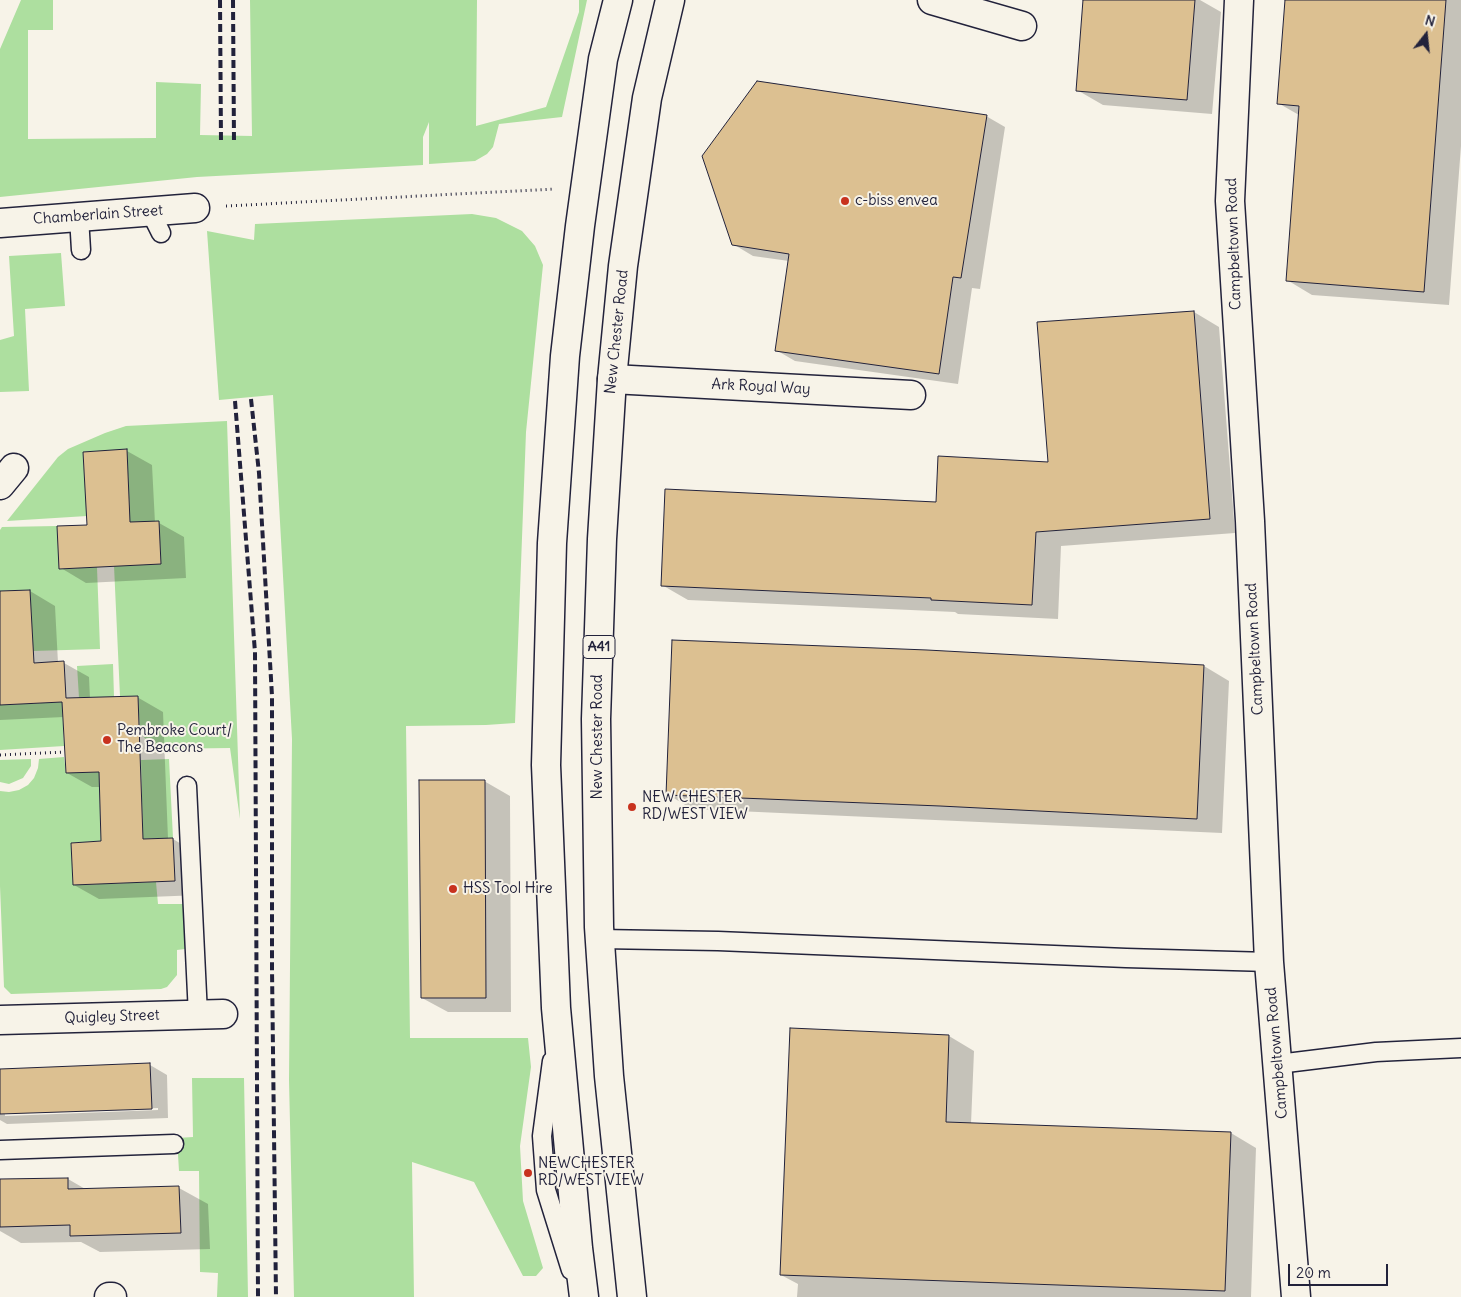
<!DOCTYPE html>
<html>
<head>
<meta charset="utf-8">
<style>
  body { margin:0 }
  #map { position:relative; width:1461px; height:1297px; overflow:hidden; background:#f7f3e8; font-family:Delius,sans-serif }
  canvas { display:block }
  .north { position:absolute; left:1401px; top:10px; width:50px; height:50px; -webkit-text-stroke:4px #f7f3e8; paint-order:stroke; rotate:16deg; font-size:14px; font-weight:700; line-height:20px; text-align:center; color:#22223b }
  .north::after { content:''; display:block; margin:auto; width:18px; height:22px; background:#22223b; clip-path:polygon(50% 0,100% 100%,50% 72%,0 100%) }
  .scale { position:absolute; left:1288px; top:1264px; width:100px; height:22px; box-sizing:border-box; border:2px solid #22223b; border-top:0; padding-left:6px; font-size:15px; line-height:18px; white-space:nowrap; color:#22223b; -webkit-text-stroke:4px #f7f3e8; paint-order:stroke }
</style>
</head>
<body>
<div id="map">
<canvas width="1461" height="1297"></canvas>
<div class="north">N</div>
<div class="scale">20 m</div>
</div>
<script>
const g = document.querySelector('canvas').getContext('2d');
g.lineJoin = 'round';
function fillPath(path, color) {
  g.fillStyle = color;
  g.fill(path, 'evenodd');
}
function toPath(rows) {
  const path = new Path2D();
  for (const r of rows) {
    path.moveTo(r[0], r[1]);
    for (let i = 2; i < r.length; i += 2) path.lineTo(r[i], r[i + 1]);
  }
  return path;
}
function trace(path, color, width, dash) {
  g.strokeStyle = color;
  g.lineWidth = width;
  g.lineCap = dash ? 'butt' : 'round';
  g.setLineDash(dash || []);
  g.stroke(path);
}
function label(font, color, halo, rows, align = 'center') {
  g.font = font + ' Delius,sans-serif';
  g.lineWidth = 4;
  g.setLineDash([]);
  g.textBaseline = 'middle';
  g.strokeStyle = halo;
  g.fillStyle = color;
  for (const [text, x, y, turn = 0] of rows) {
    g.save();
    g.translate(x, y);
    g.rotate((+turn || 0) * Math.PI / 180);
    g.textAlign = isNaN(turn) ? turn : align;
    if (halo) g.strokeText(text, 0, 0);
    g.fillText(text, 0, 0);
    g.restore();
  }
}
fillPath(toPath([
  [21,0,53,0,53,30,28,30,28,139,156,138,156,82,201,84,200,135,252,136,250,0,477,0,476,126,546,107,579,12,579,0,587,0,562,117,499,124,493,147,487,154,475,161,429,164,429,122,423,137,423,165,197,177,0,197,0,49],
  [472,214,496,218,522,231,535,246,543,265,526,432,515,723,486,725,406,726,410,1038,528,1038,531,1067,520,1146,523,1201,543,1268,536,1276,523,1276,474,1182,412,1162,414,1297,294,1297,289,1080,292,739,273,395,219,400,207,231,254,240,255,224],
  [61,253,65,306,25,309,29,391,0,392,0,340,14,336,9,256],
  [227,421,240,819,230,748,155,749,140,733,138,696,120,696,114,566,161,563,159,522,130,522,127,450,83,452,87,516,7,521,58,457,68,449,105,433,126,426],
  [57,526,60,569,97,567,100,649,33,651,30,590,0,591,0,530,2,527],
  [113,664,114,697,79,698,77,666],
  [62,702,64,746,0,750,0,705],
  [64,757,66,773,99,772,101,841,71,843,73,885,156,882,158,904,184,904,185,949,177,950,177,975,167,987,161,989,11,994,4,987,0,886,0,791,9,792,19,790,28,785,34,778,38,768,39,759],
  [31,759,31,766,23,778,9,784,0,782,0,760],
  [169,759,173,838,143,839,141,760],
  [192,1078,244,1078,248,1297,217,1297,218,1273,200,1272,199,1171,179,1171,177,1138,193,1137]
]), '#addf9f');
fillPath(toPath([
  [1085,0,1200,0,1221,12,1212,114,1103,105,1077,90],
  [1286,0,1461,0,1461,146,1449,305,1312,295,1287,280,1299,115,1278,103],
  [986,116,1005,127,980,289,972,288,958,384,795,361,776,350,789,261,753,256,733,244],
  [1194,312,1219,327,1235,533,1061,546,1058,619,958,614,955,612,688,600,662,585,937,503,1049,463],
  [127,451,152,465,155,523,159,523,184,537,186,578,86,583,61,568,89,526],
  [30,591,55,606,58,663,64,663,89,677,90,699,137,697,163,712,168,839,173,839,198,854,200,895,99,899,74,885,103,843,101,787,92,787,67,773,64,717,0,720,0,593],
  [1204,666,1229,681,1222,833,692,809,667,794],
  [484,781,510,796,511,1012,448,1012,422,998],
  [949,1036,974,1051,971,1124,1231,1133,1256,1148,1251,1297,797,1297,798,1284,781,1275],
  [150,1065,167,1075,168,1118,7,1124,0,1120,0,1070],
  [158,1108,158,1110,5,1116,5,1113],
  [68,1179,87,1190,179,1188,208,1204,210,1249,100,1252,81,1242,21,1243,0,1231,0,1181]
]), '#0003');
const building = toPath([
  [1083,0,1195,0,1187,100,1076,91,1083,0],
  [1285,0,1446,0,1424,292,1286,281,1299,106,1277,104,1285,0],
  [757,81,987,115,961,278,953,277,939,374,775,351,789,254,732,245,702,156,757,81],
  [1194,311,1210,519,1036,532,1032,605,931,600,931,598,661,586,665,489,936,502,938,456,1048,462,1037,322,1194,311],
  [127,449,130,522,159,521,161,564,59,569,57,526,87,525,83,452,127,449],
  [30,590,34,663,64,661,66,698,138,696,143,839,173,838,175,881,73,885,71,843,101,841,99,772,66,773,62,702,0,705,0,591,30,590],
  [672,640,927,650,1204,665,1197,819,940,806,666,795,672,640],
  [419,780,485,780,486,998,421,998,419,780],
  [790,1028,949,1035,946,1122,1231,1132,1225,1291,780,1275,790,1028],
  [150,1063,152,1109,0,1114,0,1069,150,1063],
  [68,1178,68,1189,179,1186,181,1233,70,1236,70,1225,0,1227,0,1179,68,1178]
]);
fillPath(building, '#dcc091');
trace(building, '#22223b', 1);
const lane = toPath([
  [150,211,161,233],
  [79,217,81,250],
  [187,786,198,1015],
  [600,939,718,941,1126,958,1269,962],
  [552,1061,542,1136,546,1190,571,1270],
  [1278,1064,1376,1052,1461,1048],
  [0,1150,174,1144]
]);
const street = toPath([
  [932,0,1022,26],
  [1239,0,1230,201,1250,521,1269,962,1296,1297],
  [0,223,195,208],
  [612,379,911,395],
  [0,485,14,468],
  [0,1020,223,1014],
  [109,1297,112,1297]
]);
const highway = toPath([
  [584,1297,578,1248,556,1008,546,765,552,543,565,356,580,226,603,59,618,0],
  [632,1297,609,1076,599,927,596,719,602,539,612,379,623,266,647,98,670,0]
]);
trace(lane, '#22223b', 21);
trace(street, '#22223b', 31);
trace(highway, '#22223b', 31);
trace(toPath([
  [226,206,554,189],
  [0,755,64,752]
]), '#22223b', 3, [1, 4]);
trace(lane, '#f7f3e8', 18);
trace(street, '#f7f3e8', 28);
trace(highway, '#f7f3e8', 28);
trace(toPath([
  [220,0,221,142],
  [233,0,234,142],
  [251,399,259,473,272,696,272,969,276,1297],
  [235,401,255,652,258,1297]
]), '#22223b', 4, [8, 4]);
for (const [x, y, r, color] of [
  [845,201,5,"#c8321e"],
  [107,740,5,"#c8321e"],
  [632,807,5,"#c8321e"],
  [453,889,5,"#c8321e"],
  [528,1173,5,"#c8321e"]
]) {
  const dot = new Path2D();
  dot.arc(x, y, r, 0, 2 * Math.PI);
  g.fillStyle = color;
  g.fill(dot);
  trace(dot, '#f7f3e8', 2);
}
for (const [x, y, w] of [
  [599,647,32]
]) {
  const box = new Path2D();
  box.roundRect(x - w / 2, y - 11.5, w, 23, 4);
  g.fillStyle = '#f7f3e8';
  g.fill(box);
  trace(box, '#22223b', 1);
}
label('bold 14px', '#22223b', null, [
  ["A41",599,647]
]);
label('15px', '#22223b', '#f7f3e8', [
  ["c-biss envea",855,201],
  ["Pembroke Court/",117,731],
  ["The Beacons",117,748],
  ["NEW CHESTER",642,798],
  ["RD/WEST VIEW",642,815],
  ["HSS Tool Hire",463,889],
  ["NEWCHESTER",538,1164],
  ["RD/WEST VIEW",538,1181]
], 'left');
label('15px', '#22223b', '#f7f3e8', [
  ["Chamberlain Street",98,215,-4],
  ["Campbeltown Road",1234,244,-92],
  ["New Chester Road",617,332,-84],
  ["Ark Royal Way",761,387,3],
  ["Campbeltown Road",1255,649,-93],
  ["New Chester Road",598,737,-90],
  ["Quigley Street",112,1017,-2],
  ["Campbeltown Road",1277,1053,-95]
]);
</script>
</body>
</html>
